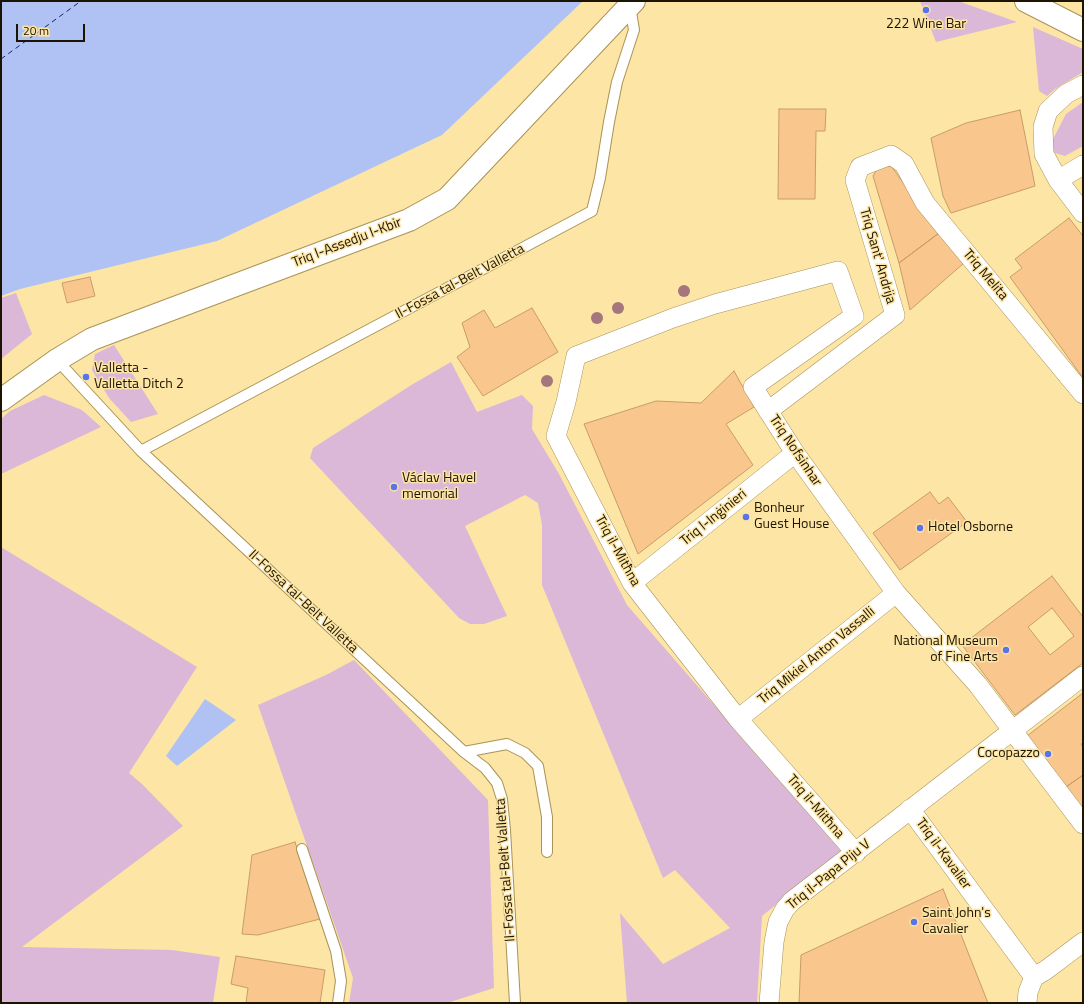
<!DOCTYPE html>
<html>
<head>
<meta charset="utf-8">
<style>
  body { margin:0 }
  #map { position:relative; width:1084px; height:1004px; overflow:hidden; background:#fce5a5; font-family:"Titillium Web",sans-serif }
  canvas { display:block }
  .frame { position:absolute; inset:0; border:2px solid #1c1300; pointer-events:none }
  .scale { position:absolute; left:16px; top:24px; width:69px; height:18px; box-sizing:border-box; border:2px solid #1c1300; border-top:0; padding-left:5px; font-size:12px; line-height:14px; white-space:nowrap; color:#1c1300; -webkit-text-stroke:3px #fce5a5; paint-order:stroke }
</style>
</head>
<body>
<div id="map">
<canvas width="1084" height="1004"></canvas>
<div class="frame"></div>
<div class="scale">20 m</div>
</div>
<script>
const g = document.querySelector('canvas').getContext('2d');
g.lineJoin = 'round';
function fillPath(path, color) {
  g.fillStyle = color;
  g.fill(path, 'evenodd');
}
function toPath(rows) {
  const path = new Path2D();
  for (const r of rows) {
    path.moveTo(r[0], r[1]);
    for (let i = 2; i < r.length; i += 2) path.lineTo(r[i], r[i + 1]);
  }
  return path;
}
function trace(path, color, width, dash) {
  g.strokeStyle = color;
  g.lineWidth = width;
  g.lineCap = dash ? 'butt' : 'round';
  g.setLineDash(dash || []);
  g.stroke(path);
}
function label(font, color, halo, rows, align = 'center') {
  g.font = font + ' "Titillium Web",sans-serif';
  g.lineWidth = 3;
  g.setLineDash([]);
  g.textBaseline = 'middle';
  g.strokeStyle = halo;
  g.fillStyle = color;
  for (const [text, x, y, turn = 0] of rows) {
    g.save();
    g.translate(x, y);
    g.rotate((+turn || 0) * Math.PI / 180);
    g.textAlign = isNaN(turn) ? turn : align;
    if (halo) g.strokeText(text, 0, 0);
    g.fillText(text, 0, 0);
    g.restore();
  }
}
fillPath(toPath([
  [920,1,958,1,1017,22,936,42],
  [1033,27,1083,49,1083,72,1055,89,1047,96,1039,91],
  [1083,102,1083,146,1065,156,1055,153,1051,143,1066,114],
  [16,293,32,334,1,359,1,298],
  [114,345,158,414,131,422,109,398,92,370,95,354],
  [451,362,477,412,522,395,533,406,532,429,559,474,627,605,842,852,762,916,757,1003,627,1003,620,913,663,964,730,928,675,870,663,878,542,585,542,525,538,503,525,495,465,526,507,616,484,624,470,624,459,618,310,458,313,448,413,384],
  [44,395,82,410,101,427,1,474,1,419,10,411],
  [1,547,197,667,129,773,142,784,183,826,22,947,172,950,220,957,213,1003,1,1003],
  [354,660,488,800,494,988,447,1003,349,1003,353,978,258,705,326,675]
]), '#dbb8d7');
fillPath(toPath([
  [1,1,583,1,442,135,217,241,20,289,1,296],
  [205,699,236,720,177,766,166,756]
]), '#b0c2f4');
trace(toPath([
  [1,59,81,1]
]), '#172268', 1, [5, 4]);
const building = toPath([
  [779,109,826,109,825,131,816,131,815,199,778,199,779,109],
  [1020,110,1035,186,951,213,943,196,931,138,966,123,1020,110],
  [889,166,892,167,939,233,899,263,873,176,877,169,889,166],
  [1069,218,1083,236,1083,378,1010,277,1022,268,1015,259,1069,218],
  [939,233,964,263,910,310,899,263,939,233],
  [90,277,95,296,67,303,62,283,90,277],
  [532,308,558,352,483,396,457,357,470,347,462,323,484,310,495,328,532,308],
  [734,371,754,407,726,424,753,465,638,554,584,424,656,401,701,403,734,371],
  [930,492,939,504,948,497,967,522,900,570,873,533,930,492],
  [1052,576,1083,617,1083,663,1015,715,962,645,1052,576],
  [1052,608,1074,636,1050,655,1028,627,1052,608],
  [1083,693,1083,743,1081,744,1083,747,1083,775,1066,787,1027,736,1083,693],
  [1083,775,1083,809,1066,787,1083,775],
  [295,842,320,919,258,935,242,934,252,855,295,842],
  [943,889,988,1003,799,1003,801,955,943,889],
  [236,956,325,970,320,1003,246,1003,248,988,231,984,236,956]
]);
fillPath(building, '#f9c78d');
trace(building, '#c79c69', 1);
const lane = toPath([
  [57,360,141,451,464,752,485,768,497,783,502,799,505,830,515,1003],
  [141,451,592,211,600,178,609,122,617,82,634,30,630,6],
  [464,752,507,744,525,753,538,766,547,817,547,852],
  [302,849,336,951,341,981,338,1003]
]);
const street = toPath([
  [1083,85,1066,94,1048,111,1043,127,1044,154,1058,180,1083,213],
  [1058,180,1083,165],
  [768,411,895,315,855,180,860,167,891,155,904,164,925,203,1083,394],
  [632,583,795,453],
  [738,719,896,593],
  [910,809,1034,977],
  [856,853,738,719,632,583,556,436,566,402,576,356,673,318,715,304,838,271,854,316,753,387,795,453,896,593,978,685,1083,824],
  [1034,977,1046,970,1083,942],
  [769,1003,774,942,778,922,785,909,792,901,1083,676],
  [1027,1003,1028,992,1034,977]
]);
const secondary = toPath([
  [1026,1,1083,30],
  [1,400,57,360,92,339,409,220,447,199,634,1]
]);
trace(lane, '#a99356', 12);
trace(street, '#a99356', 20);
trace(secondary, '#a99356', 24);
trace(lane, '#fff', 10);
trace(street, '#fff', 19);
trace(secondary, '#fff', 22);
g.fillStyle = '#a5767c';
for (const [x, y] of [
  [684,291],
  [618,308],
  [597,318],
  [547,381]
]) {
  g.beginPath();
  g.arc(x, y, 6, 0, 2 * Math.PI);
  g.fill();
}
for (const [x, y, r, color] of [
  [926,10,4,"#5874ea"],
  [86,377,4,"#5874ea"],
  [394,487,4,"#5874ea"],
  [746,517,4,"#5874ea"],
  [920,528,4,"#5874ea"],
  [1006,650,4,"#5874ea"],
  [1048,754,4,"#5874ea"],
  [914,922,4,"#5874ea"]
]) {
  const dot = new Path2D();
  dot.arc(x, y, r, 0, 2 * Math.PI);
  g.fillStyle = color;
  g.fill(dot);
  trace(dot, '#fce5a5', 1.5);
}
label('14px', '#1c1300', '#fce5a5', [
  ["222 Wine Bar",926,25,"center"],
  ["Valletta -",94,369],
  ["Valletta Ditch 2",94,385],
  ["Václav Havel",402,479],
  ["memorial",402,495],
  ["Bonheur",754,509],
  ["Guest House",754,525],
  ["Hotel Osborne",928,528],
  ["National Museum",998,642,"right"],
  ["of Fine Arts",998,658,"right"],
  ["Cocopazzo",1040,754,"right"],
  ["Saint John's",922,914],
  ["Cavalier",922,930]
], 'left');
label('14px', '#1c1300', '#fce5a5', [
  ["Triq l-Assedju l-Kbir",347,243,-21],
  ["Triq Sant' Andrija",877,256,74],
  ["Triq Melita",985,275,50],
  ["Il-Fossa tal-Belt Valletta",460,282,-28],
  ["Triq Nofsinhar",795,451,56],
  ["Triq l-Inġinieri",714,518,-39],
  ["Triq il-Mitħna",617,551,61],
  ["Il-Fossa tal-Belt Valletta",303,602,43],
  ["Triq Mikiel Anton Vassalli",817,656,-39],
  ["Triq il-Mitħna",815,807,49],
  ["Triq il-Kavalier",943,854,54],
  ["Il-Fossa tal-Belt Valletta",506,870,-94],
  ["Triq il-Papa Piju V",829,875,-39]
]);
</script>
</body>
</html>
